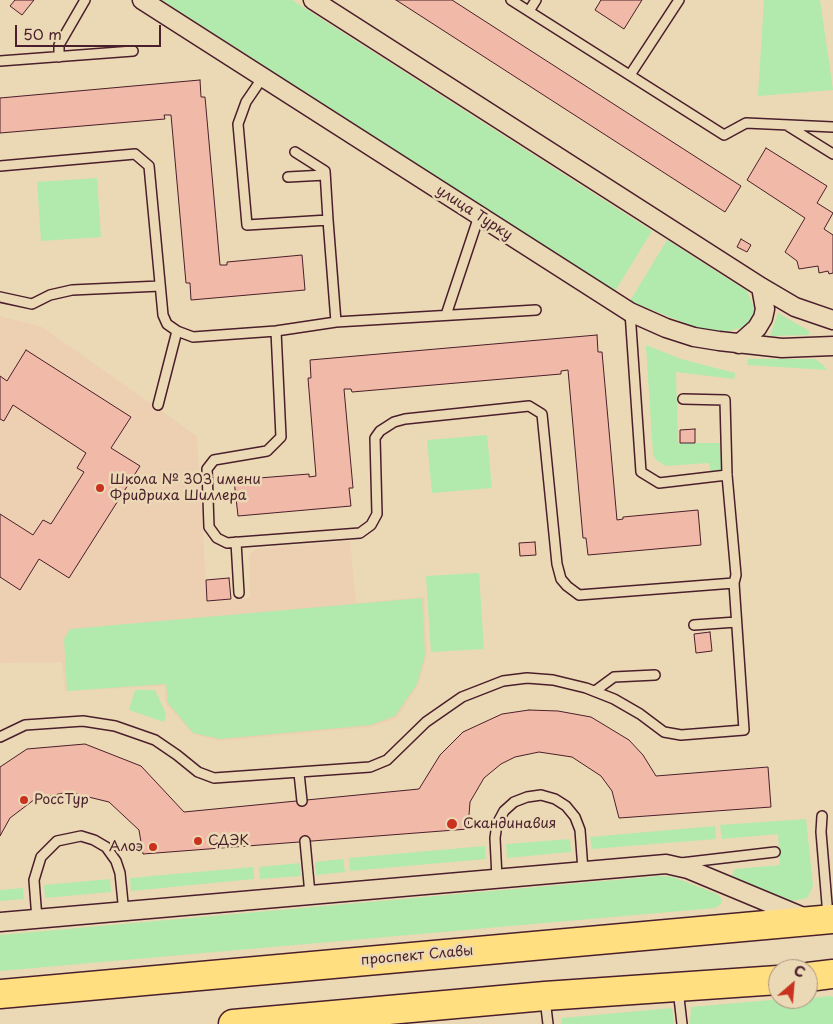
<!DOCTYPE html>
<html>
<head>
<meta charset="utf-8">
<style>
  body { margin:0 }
  #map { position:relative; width:833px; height:1024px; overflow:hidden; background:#ebd9b6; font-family:"Playpen Sans",sans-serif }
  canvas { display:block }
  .north { position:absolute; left:768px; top:959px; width:50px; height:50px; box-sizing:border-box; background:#ebd9b6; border:1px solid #ab8f7e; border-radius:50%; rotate:27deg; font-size:14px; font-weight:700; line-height:20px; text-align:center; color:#4a1f2b }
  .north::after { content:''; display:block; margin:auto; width:18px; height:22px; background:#c8321e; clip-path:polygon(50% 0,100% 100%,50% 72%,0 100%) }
  .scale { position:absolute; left:15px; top:25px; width:146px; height:22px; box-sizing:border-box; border:2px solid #4a1f2b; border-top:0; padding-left:6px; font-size:15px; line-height:18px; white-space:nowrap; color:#4a1f2b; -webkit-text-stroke:4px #ebd9b6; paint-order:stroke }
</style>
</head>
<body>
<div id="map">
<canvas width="833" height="1024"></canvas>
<div class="north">С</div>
<div class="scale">50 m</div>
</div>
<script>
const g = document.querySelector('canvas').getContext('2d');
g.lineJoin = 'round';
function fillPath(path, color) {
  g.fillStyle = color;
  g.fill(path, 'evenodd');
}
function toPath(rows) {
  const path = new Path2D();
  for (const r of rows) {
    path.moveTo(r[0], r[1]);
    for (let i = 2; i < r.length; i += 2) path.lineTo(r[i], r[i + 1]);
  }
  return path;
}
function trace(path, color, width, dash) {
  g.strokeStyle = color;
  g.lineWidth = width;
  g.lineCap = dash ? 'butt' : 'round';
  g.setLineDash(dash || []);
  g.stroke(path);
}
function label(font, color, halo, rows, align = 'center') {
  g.font = font + ' "Playpen Sans",sans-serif';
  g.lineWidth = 5;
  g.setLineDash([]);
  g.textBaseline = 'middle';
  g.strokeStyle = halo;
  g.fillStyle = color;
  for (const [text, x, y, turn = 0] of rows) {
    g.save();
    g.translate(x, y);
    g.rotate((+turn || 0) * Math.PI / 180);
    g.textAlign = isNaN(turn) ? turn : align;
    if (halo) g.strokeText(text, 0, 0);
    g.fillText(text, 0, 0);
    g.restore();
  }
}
fillPath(toPath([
  [0,316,42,327,197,436,207,602,250,598,249,556,255,549,350,541,356,603,424,597,427,655,418,685,397,718,371,727,220,741,193,734,166,704,165,686,65,691,62,662,0,663]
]), '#edcfb2');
fillPath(toPath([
  [162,0,292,0,652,231,615,291],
  [764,0,820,0,833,90,758,96],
  [97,178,101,237,41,241,37,182],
  [667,240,747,291,754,308,752,317,743,327,726,332,695,327,630,301],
  [778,313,809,331,809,335,770,336],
  [646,345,681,359,735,373,734,379,676,372,678,443,720,443,722,471,711,472,709,463,666,466,656,460,653,454],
  [748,359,815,359,822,364,827,370,747,365],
  [487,435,492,488,432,493,427,440],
  [479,573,484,649,431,652,426,576],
  [422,598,425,655,417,684,395,716,371,725,220,739,193,733,168,703,166,684,67,691,64,639,70,629],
  [135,690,155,690,166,714,164,722,129,710],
  [806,819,813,886,807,898,792,901,732,876,735,869,780,865,778,834,722,839,720,825],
  [715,826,716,839,592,849,590,837],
  [570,839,571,852,507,858,506,844],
  [485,846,486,859,350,871,349,858],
  [343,859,345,872,316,875,315,862],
  [300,863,301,876,260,879,259,867],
  [253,867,254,879,131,891,130,878],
  [660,876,673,877,717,894,722,899,721,904,715,908,0,971,0,935],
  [110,879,111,892,45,898,44,885],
  [23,888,24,899,0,901,0,890],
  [829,996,833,997,833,1024,690,1024,691,1007,782,999,785,1001,795,1000],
  [672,1008,674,1024,561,1024,562,1018]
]), '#b2e9ac');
const building = toPath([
  [15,0,34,0,22,15,10,6,15,0],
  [396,0,452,0,741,186,725,212,396,0],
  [601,0,642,0,624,29,595,10,601,0],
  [200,80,201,97,205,97,220,265,227,265,227,262,302,255,305,290,191,300,190,283,186,283,171,115,164,115,165,119,0,133,0,98,200,80],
  [766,148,827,186,817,203,833,213,824,229,833,235,833,273,829,274,828,271,819,273,818,266,799,269,797,261,785,252,805,218,747,180,766,148],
  [741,239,751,245,747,252,737,247,741,239],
  [597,335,598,352,602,352,617,520,623,519,623,517,698,510,701,545,588,555,586,538,583,538,568,370,561,371,561,374,352,392,351,389,344,389,353,488,349,488,351,506,238,516,234,480,309,474,309,477,316,476,308,378,311,378,310,360,597,335],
  [26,350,131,417,111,448,140,466,69,578,39,559,20,590,0,577,0,514,33,535,43,520,51,524,84,472,77,468,86,453,13,405,4,421,0,419,0,376,7,381,26,350],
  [695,429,695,443,680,443,680,430,695,429],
  [535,542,536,555,520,556,519,543,535,542],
  [229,578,231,599,207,601,206,580,229,578],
  [710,632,712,651,696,653,694,634,710,632],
  [529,710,558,711,591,717,629,740,643,755,656,776,768,767,771,807,619,818,612,791,601,776,572,757,539,752,515,757,501,764,484,778,470,802,468,829,143,854,139,830,109,802,68,792,35,799,10,818,0,836,0,767,27,749,85,744,141,766,184,812,419,789,440,755,463,732,502,714,529,710]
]);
fillPath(building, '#f1b9a7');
trace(building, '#4a1f2b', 1);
const lane = toPath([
  [511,0,724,135,746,123,833,127],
  [529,11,536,0],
  [59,57,59,45,85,0],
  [0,61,133,51],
  [630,75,679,0],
  [788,126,833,154],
  [295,152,325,171,328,220],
  [0,166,135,154,149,166,163,315,167,324,177,331,193,337,276,331,336,322,328,220,247,225,238,124,246,102,263,77],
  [288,177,325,175],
  [0,297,32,304,50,295,72,290,160,286],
  [630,312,641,472,659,483,727,475],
  [446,315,479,216],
  [336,322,536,310],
  [276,331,281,437,267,451,214,460,207,469,209,527,217,538,227,543,360,533,371,525,377,514,375,438,380,431,394,422,405,419,529,406,542,414,557,564,561,579,567,586,579,595,734,583],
  [158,405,177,331],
  [236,542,239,593],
  [694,625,736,622],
  [595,691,614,677,655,675],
  [0,737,25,725,83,721,115,726,155,740,177,755,198,772,214,778,370,767,387,760,426,722,462,697,503,681,527,678,553,680,586,688,614,699,640,714,664,732,681,735,744,730,734,583,736,575,727,475,725,400,683,399],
  [299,773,302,801],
  [822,816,821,832,828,916],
  [305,841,310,894],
  [681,863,775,852],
  [497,878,495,838,497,824,504,811,514,802,527,797,541,795,555,799,566,806,575,817,580,830,583,870],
  [37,919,34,880,41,857,57,841,81,836,94,840,106,847,116,861,120,873,124,913],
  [678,989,682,1024],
  [545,999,548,1024]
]);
const street = toPath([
  [142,0,630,312,666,328,694,337,719,341,782,348,833,346],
  [313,0,761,287,795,307,833,320],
  [739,344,757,328,763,318,765,309,761,287],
  [0,922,666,864,688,869,808,919]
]);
const primary = toPath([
  [808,977,833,974],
  [0,994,833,919],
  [233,1024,545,996,778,980]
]);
trace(lane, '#4a1f2b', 12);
trace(street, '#4a1f2b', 21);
trace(primary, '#4a1f2b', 31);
trace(lane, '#ebd9b6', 9);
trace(street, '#ebd9b6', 18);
trace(primary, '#ffdf80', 28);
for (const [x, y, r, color] of [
  [100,488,5,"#c8321e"],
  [24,800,5,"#c8321e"],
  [452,824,6,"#c8321e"],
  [198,841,5,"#c8321e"],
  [153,847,5,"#c8321e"]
]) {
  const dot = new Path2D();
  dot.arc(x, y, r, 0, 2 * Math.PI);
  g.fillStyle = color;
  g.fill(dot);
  trace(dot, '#ebd9b6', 2);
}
label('14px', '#4a1f2b', '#ebd9b6', [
  ["улица Турку",474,213,33],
  ["проспект Славы",417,956,-5]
]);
label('14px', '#4a1f2b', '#ebd9b6', [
  ["Школа № 303 имени",110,480],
  ["Фридриха Шиллера",110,496],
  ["РоссТур",34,800],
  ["Скандинавия",463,824],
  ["СДЭК",208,841],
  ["Алоэ",143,847,"right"]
], 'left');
</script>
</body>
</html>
